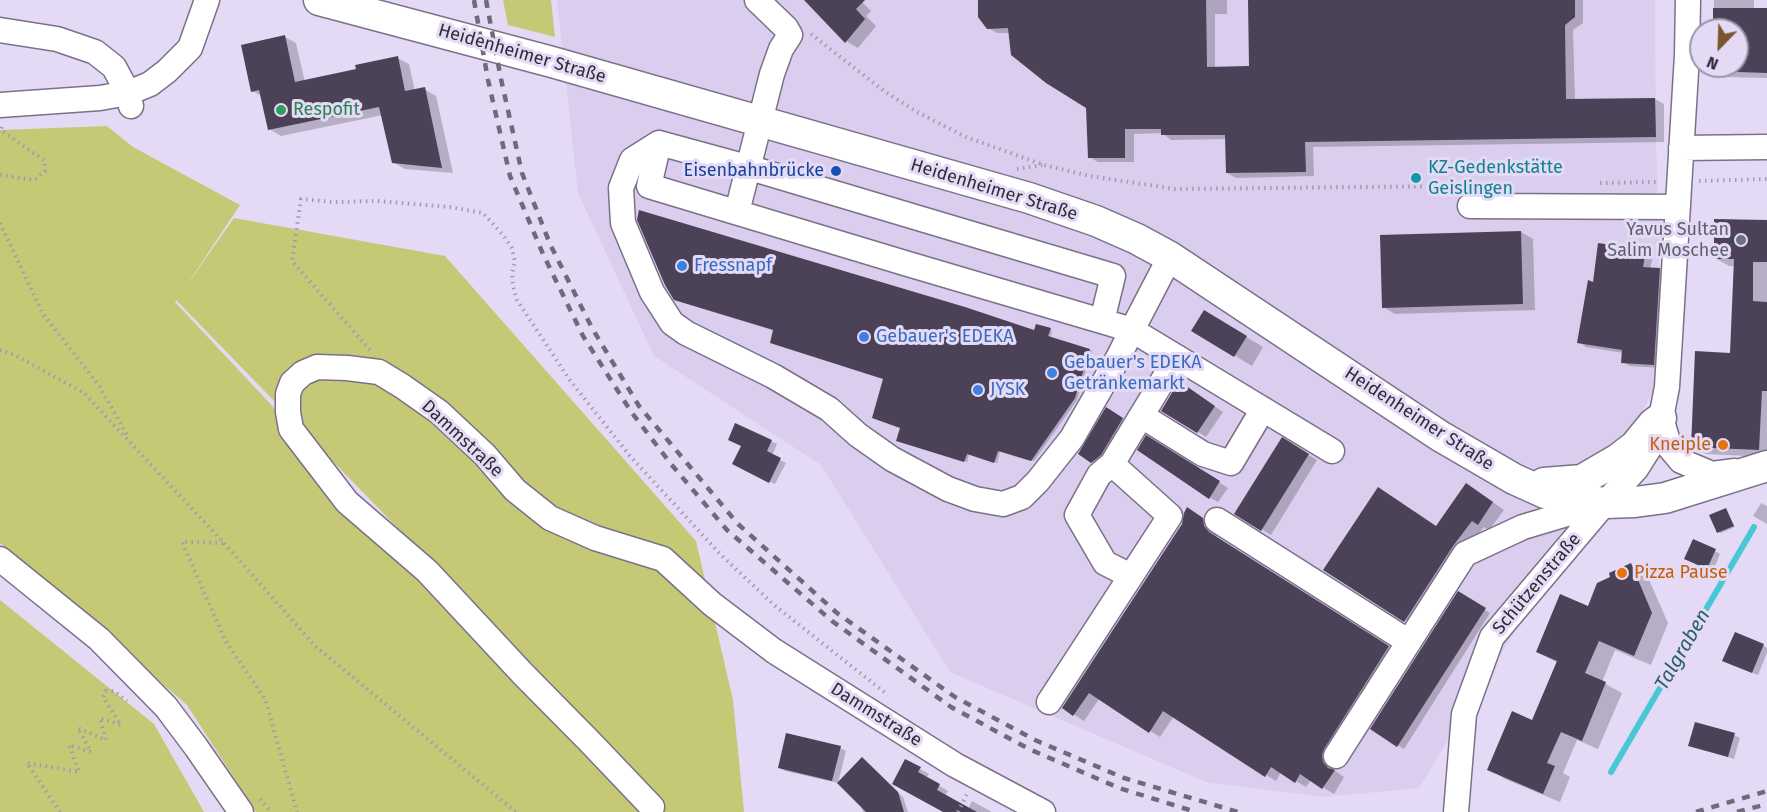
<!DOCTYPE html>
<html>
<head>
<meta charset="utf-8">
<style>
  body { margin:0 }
  #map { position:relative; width:1767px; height:812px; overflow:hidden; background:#e4daf6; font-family:"Fira Sans",sans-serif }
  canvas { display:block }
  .north { position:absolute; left:1689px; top:18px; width:60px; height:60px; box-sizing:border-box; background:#e4daf6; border:2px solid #9c94a9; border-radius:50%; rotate:203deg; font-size:16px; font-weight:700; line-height:24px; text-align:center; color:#302c36 }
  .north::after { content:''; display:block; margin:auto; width:21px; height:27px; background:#78562e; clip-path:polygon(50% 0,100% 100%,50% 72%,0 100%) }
</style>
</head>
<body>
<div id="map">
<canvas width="1767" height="812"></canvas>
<div class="north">N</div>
</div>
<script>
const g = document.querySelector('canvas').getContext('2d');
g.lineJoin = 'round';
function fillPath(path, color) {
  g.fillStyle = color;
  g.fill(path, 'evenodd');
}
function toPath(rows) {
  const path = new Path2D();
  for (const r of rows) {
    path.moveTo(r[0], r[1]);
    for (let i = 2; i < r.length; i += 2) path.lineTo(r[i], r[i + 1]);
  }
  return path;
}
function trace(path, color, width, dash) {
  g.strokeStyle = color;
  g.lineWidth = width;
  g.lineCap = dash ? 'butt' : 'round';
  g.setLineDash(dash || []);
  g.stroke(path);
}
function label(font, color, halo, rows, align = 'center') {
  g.font = font + ' "Fira Sans",sans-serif';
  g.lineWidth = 6;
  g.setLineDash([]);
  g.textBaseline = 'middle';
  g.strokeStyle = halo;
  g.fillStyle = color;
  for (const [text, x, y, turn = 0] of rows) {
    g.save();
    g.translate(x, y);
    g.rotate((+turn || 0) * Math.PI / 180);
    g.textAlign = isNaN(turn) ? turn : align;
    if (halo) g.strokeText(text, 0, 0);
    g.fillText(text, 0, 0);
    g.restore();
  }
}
fillPath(toPath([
  [557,0,1655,0,1656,137,1659,241,1658,382,1586,515,1419,788,1324,797,1206,782,950,672,821,465,654,356,578,193]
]), '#dacdee');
fillPath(toPath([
  [503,0,551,0,555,37,508,25],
  [107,126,133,147,240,205,184,289,234,218,445,256,696,541,733,700,744,812,656,812,420,551,176,300,175,302,652,812,256,812,187,705,0,543,0,130],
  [0,600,154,724,204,812,0,812]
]), '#c5c976');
fillPath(toPath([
  [806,0,860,0,871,11,866,16,876,26,858,48,846,41],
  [979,0,1227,0,1227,14,1215,14,1215,68,1250,68,1249,0,1583,0,1583,23,1573,30,1575,100,1655,99,1664,104,1664,142,1313,147,1314,176,1236,178,1227,173,1226,139,1171,140,1162,133,1134,134,1134,162,1098,162,1089,157,1087,107,1010,33,997,33,988,28],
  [1714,0,1754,0,1754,10,1767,10,1767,78,1724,77,1714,71,1714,66,1737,66,1737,30,1714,30],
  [285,37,296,43,305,82,358,70,397,58,409,64,415,91,424,89,436,96,453,173,405,169,393,162,383,115,281,136,269,129,262,96,252,91],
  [1767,222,1767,457,1706,454,1692,446,1732,354,1736,266,1729,266,1715,258],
  [1521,232,1533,239,1535,310,1395,314,1383,307],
  [1646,252,1653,256,1650,269,1659,269,1667,274,1661,368,1630,366,1623,362,1624,353,1586,347,1579,342,1594,284],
  [1205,312,1263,347,1252,366,1193,330],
  [1050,330,1052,331,1050,338,1092,351,1077,400,1034,461,1000,451,997,463,969,454,967,462,900,441,1035,332],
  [1188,388,1223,412,1206,437,1163,410],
  [1107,409,1128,422,1098,465,1080,453],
  [1147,437,1228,488,1218,502,1209,497],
  [1282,439,1317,460,1271,535,1236,513],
  [771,441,777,444,772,456,786,463,775,484,739,467],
  [1477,491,1504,510,1489,530,1484,527,1464,553,1416,627,1325,570,1437,527],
  [1761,503,1767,506,1767,524,1753,516],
  [1725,510,1735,527,1721,533,1719,532],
  [1198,515,1213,526,1214,533,1220,540,1399,653,1332,762,1334,770,1344,777,1334,794,1311,780,1306,787,1281,772,1276,781,1174,716,1160,737,1099,699,1084,721,1064,708],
  [1715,551,1720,554,1713,571,1692,561],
  [1631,565,1647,575,1668,623,1651,665,1615,650,1602,682,1622,693,1598,749,1577,740,1563,773,1570,777,1560,802,1505,779,1489,769,1533,722,1558,663,1537,652,1588,608],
  [1459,593,1490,613,1404,749,1372,729],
  [1763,645,1767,648,1767,653,1758,675,1730,664],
  [1734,735,1740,738,1734,759,1690,745],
  [840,748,846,751,838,783,785,771,779,767],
  [863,759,903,797,908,812,863,812,860,804],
  [906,761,929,774,926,778,948,791,945,796,968,809,972,801,992,812,945,812]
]), '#0003');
trace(toPath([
  [1611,772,1754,527]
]), '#48c8d5', 6);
fillPath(toPath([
  [804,0,865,0,856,9,865,19,845,43],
  [978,0,1206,0,1207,67,1249,66,1248,0,1575,0,1575,17,1565,25,1566,99,1655,98,1656,137,1305,142,1306,172,1226,173,1225,135,1161,135,1161,129,1125,129,1125,158,1088,158,1086,108,1046,83,1011,55,1008,28,987,29,978,17],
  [1713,8,1767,8,1767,73,1737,72,1737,30,1713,30],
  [285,35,295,82,356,69,355,65,398,56,405,91,425,87,442,168,392,163,379,107,268,130,259,90,251,92,241,45],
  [639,210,965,307,1034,330,1036,324,1051,328,1048,336,1090,349,1075,398,1031,461,998,451,994,463,967,454,964,462,896,441,900,428,872,418,883,379,770,343,773,330,674,300,665,285,637,220],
  [1714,219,1767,220,1767,262,1753,262,1753,301,1767,302,1767,391,1762,391,1759,450,1691,447,1695,351,1730,353,1734,259,1714,259],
  [1521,231,1523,304,1382,308,1380,235],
  [1598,243,1646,250,1643,267,1660,268,1654,365,1621,363,1622,350,1577,343,1588,280,1593,282],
  [1204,310,1247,336,1234,357,1191,331],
  [1179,381,1215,406,1197,433,1161,411],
  [1106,407,1123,418,1101,455,1091,463,1078,454],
  [735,423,772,440,767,451,781,458,769,483,732,464,741,446,728,440],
  [1146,435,1220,481,1209,499,1137,450],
  [1282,437,1309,454,1261,531,1234,514],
  [1466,483,1493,502,1478,525,1472,521,1453,546,1404,622,1323,570,1378,487,1436,526],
  [1187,507,1203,518,1204,526,1209,532,1389,646,1324,749,1322,755,1323,762,1328,768,1335,770,1322,789,1300,774,1295,783,1271,767,1265,777,1163,711,1149,733,1089,693,1073,716,1062,708,1182,524,1184,513],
  [1726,508,1734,526,1717,533,1709,515],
  [1693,539,1716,549,1707,569,1684,559],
  [1631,563,1652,613,1634,656,1599,641,1585,673,1606,682,1582,741,1561,732,1547,763,1555,766,1543,794,1487,770,1512,711,1532,720,1557,661,1536,652,1560,594,1588,606,1597,583,1610,577,1609,573],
  [1458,591,1486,608,1397,747,1370,729],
  [1735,632,1764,644,1752,673,1722,661],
  [1695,722,1735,733,1728,757,1688,746],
  [786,733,841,746,832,781,778,768],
  [862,757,898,792,904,812,866,812,837,783],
  [905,759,921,767,918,772,940,784,937,790,977,812,943,812,892,784]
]), '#4b4258');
const minor = toPath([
  [0,30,57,39,95,52,114,67,128,93,131,106],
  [0,105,100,98,128,93,150,84,167,71,190,48,207,0],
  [659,143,632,160,621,188,623,223,652,292,672,323,686,333,773,376,829,409,858,435,892,459,948,489,975,499,1003,504,1022,497,1038,481,1072,438,1118,358,1132,330,1332,451],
  [1681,148,1767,147],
  [1470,206,1678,207],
  [737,212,772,74,781,49,790,35,786,28,757,0],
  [1102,321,1113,276,747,167,659,143,649,186,908,264,1132,330,1170,257],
  [1142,416,1203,454,1231,463,1263,409],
  [1661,418,1670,448,1681,461,1712,474,1735,471],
  [1217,520,1409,642],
  [0,559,99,639,166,707,196,747,241,812],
  [1131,576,1105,563,1077,515,1099,475,1112,464,1177,357],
  [1049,702,1170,516,1112,464],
  [1336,756,1465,554,1523,527,1600,504],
  [652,807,591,743,522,673,427,571,347,502,291,429,288,412,288,394,292,383,303,373,317,367,347,368,379,372,402,386,439,412,485,455,515,490,550,518,595,538,663,559,712,604,774,651,955,765,1043,812],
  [1456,812,1464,714,1492,637,1605,503,1636,469,1655,439,1661,418,1667,387,1687,55,1688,0]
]);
const major = toPath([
  [319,0,552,62,1029,198,1096,221,1137,239,1170,257,1440,436,1514,479,1545,493,1563,498,1605,503,1635,502,1665,498,1767,466],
  [1544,483,1582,480,1618,459,1635,446,1653,424,1661,418]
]);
trace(minor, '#7a7189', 27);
trace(major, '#7a7189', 33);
trace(toPath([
  [811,34,884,91,917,112,966,137,1044,165,1090,176,1175,189,1460,186],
  [1017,169,1042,165],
  [0,175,34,180,45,171,45,161,1,130,2,126],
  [1699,181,1767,179],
  [1600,183,1658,182],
  [0,223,43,314,100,387,127,435],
  [0,350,15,355,84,393,224,543,315,646,516,812],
  [370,350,292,261,301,199,333,202,377,201,450,207,483,213,503,235,512,248,515,262,512,273,513,286,517,300,569,379,630,456,721,555,774,605,888,695],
  [223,543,182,542,225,640,265,699,297,812],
  [260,799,271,812],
  [60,812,27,763,79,772,69,745,91,752,78,728,106,740,100,718,121,725,103,697,106,691,114,691,127,701],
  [958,812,967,794]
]), '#a29ab0', 4, [1.5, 4.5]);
trace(minor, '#fff', 24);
trace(major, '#fff', 30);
trace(toPath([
  [474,0,488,80,510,176,543,254,583,336,632,413,671,464,727,530,832,621,951,707,1029,749,1119,788,1196,812],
  [486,0,501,79,522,173,550,244,592,328,639,406,738,524,837,613,955,697,1035,740,1124,778,1238,812],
  [1696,812,1767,791],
  [1737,812,1767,804]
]), '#6f6979', 4.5, [8, 8]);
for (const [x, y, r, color] of [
  [281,110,6,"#2e9e5b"],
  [836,171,6,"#1a4fb4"],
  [1416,178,6,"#0f9aa8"],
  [1741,240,6,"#6b7280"],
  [682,266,6,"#3f7fe0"],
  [864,337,6,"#3f7fe0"],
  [1052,373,6,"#3f7fe0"],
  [978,390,6,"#3f7fe0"],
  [1723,445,6,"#e8710a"],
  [1622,573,6,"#e8710a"]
]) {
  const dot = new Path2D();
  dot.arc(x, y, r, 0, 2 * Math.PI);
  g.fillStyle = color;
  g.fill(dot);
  trace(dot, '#e4daf6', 2);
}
label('18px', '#302c36', '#e4daf6', [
  ["Heidenheimer Straße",522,54,16],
  ["Heidenheimer Straße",994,190,17],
  ["Heidenheimer Straße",1419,419,33],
  ["Dammstraße",462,439,43],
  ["Schützenstraße",1537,584,-50],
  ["Dammstraße",876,715,32]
]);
label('18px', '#27864d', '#e4daf6', [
  ["Respofit",293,110]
], 'left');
label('18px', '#0d838f', '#e4daf6', [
  ["KZ-Gedenkstätte",1428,168],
  ["Geislingen",1428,189]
], 'left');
label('18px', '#164399', '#e4daf6', [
  ["Eisenbahnbrücke",824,171]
], 'right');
label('18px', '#5b616d', '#e4daf6', [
  ["Yavus Sultan",1729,230],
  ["Salim Moschee",1729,251]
], 'right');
label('18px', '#366cbe', '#e4daf6', [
  ["Fressnapf",694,266],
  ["Gebauer's EDEKA",876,337],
  ["Gebauer's EDEKA",1064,363],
  ["Getränkemarkt",1064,384],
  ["JYSK",990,390]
], 'left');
label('18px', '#c56008', '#e4daf6', [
  ["Kneiple",1711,445],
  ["Pizza Pause",1634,573,"left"]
], 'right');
label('italic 20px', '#2b6065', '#e4daf6', [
  ["Talgraben",1683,650,-60]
]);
</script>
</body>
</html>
